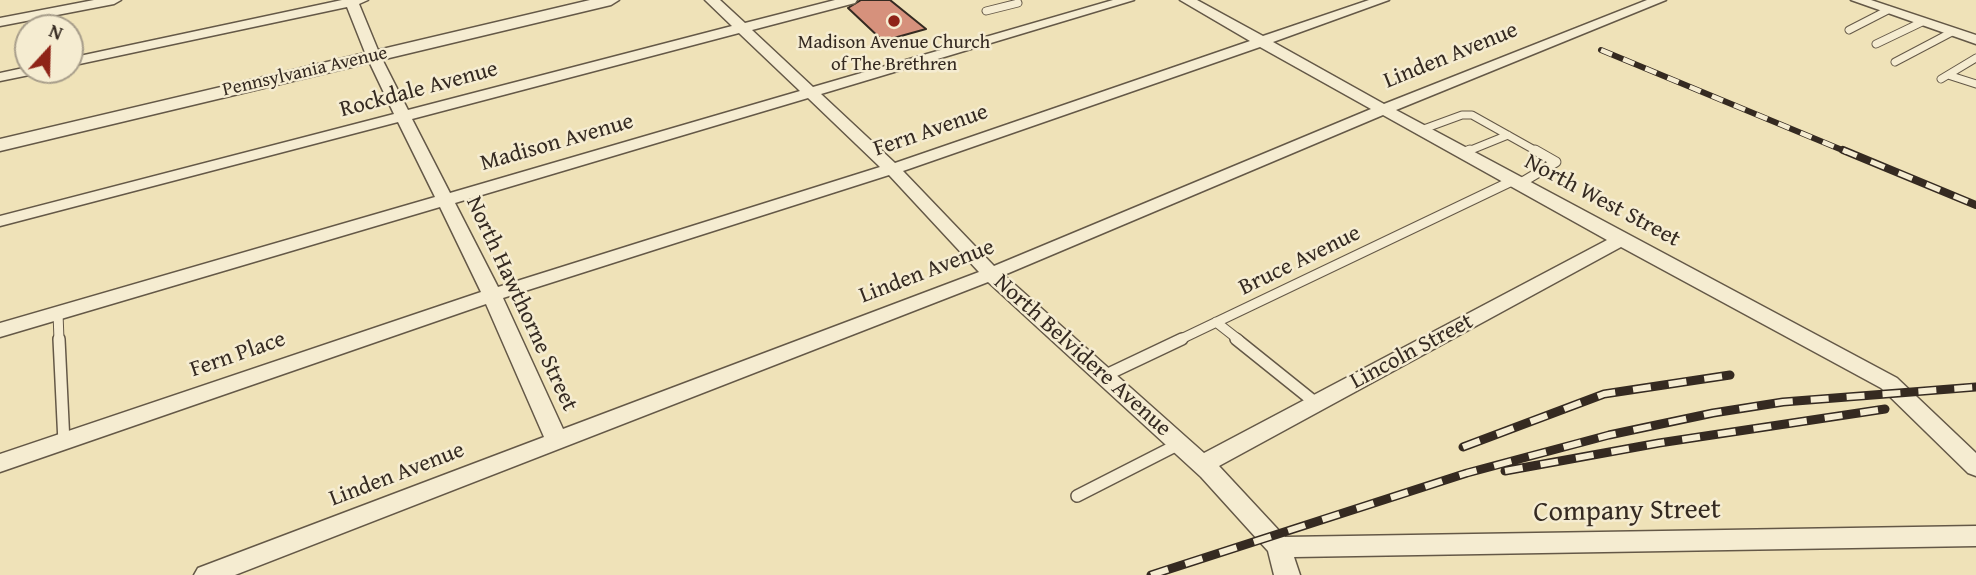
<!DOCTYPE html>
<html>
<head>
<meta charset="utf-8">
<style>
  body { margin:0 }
  #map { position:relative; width:1976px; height:575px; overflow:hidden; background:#efe2b8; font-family:"Gentium Book Plus",serif }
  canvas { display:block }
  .north { position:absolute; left:14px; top:14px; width:70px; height:70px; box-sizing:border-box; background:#f5ecd1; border:2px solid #a89e8b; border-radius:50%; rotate:22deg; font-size:19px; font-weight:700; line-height:28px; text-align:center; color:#352a21 }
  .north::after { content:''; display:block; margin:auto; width:24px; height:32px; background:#8f2418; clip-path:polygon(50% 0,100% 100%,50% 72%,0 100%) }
</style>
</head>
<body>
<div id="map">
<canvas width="1976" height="575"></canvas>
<div class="north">N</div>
</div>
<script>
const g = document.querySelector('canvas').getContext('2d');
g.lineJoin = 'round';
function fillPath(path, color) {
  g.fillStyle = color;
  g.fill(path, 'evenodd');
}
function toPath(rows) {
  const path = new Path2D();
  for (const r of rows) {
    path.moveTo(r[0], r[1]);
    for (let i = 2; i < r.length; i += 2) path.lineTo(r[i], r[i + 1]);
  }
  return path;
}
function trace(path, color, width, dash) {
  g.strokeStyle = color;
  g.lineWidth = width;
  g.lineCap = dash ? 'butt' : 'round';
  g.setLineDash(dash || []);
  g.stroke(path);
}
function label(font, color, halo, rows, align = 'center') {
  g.font = font + ' "Gentium Book Plus",serif';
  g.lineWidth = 5;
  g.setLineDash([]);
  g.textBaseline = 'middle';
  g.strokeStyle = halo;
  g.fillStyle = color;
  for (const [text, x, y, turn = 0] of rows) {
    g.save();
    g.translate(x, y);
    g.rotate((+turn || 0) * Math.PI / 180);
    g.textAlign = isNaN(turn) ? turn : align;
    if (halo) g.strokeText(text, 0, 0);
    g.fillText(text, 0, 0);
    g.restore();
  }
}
const building = toPath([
  [861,0,890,0,926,29,883,41,848,8,861,0]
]);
fillPath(building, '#d6917c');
trace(building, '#352a21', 2);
const serviceFar2 = toPath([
  [986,11,1018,3],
  [1849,30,1888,10],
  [1876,44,1922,22],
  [1895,62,1952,32],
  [1948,75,1976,84],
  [1941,79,1976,58],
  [1421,130,1462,115,1472,115,1538,152],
  [1466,152,1508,135]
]);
const serviceFar1 = toPath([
  [1463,153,1470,150],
  [1519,184,1556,162,1535,150],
  [58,313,59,340],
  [1216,322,1239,340],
  [1179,340,1512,181]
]);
const service = toPath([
  [59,339,64,443],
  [1236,339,1317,404],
  [1104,376,1182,339],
  [1077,496,1179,444]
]);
const minor = toPath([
  [94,0,121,0,114,4,0,26,0,18,94,0],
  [342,0,368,0,359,4,380,55,408,110,732,26,705,0,720,0,745,23,835,0,857,0,855,3,752,30,813,87,1113,0,1134,0,821,94,895,163,1250,41,1180,0,1197,0,1263,36,1369,0,1389,0,1273,42,1384,104,1647,0,1666,0,1396,110,1897,378,1976,453,1976,476,1968,473,1881,388,1621,247,1219,466,1285,537,1976,526,1976,546,1294,557,1300,575,1274,575,1268,551,1201,477,988,282,235,575,194,575,198,568,544,437,486,304,0,472,0,454,481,292,440,207,0,337,0,323,435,197,398,122,0,226,0,216,394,114,366,55,347,7,70,66,70,58,342,0],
  [739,33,800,91,450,193,412,119,739,33],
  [1260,47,1371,109,994,266,903,171,1260,47],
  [808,98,880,167,498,287,455,203,808,98],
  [1383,115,1607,240,1204,453,1004,275,1383,115],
  [889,175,979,272,563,429,503,298,889,175],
  [1851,0,1871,0,1976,35,1976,44,1851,0],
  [28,67,28,70,41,70,39,73,0,81,0,73,28,67]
]);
const tertiary = toPath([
  [590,0,619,0,611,5,0,151,0,139,590,0]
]);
trace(serviceFar2, '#645847', 9);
trace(serviceFar1, '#645847', 11);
trace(service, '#645847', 14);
trace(minor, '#645847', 3);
trace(tertiary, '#645847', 3);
trace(serviceFar2, '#f5ecd1', 7);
trace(serviceFar1, '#f5ecd1', 9);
trace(service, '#f5ecd1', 11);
fillPath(minor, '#f5ecd1');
fillPath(tertiary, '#f5ecd1');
const railFar2 = toPath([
  [1601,50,1847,152]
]);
const railFar1 = toPath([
  [1843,150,1976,205]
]);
const rail = toPath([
  [1463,447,1604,394,1730,375],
  [1505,471,1659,443,1885,409],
  [1151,575,1467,473,1609,435,1713,413,1783,402,1976,387]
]);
trace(railFar2, '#352a21', 6);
trace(railFar1, '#352a21', 8);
trace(rail, '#352a21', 9);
trace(railFar2, '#f5ecd1', 4.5, [12]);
trace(railFar1, '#f5ecd1', 5, [15]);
trace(rail, '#f5ecd1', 6, [18]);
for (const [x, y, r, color] of [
  [894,21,7,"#8f2418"]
]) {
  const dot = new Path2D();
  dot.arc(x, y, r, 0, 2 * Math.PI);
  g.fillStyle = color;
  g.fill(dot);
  trace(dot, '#f5ecd1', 2.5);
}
label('19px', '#352a21', '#f5ecd1', [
  ["Madison Avenue Church",894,43],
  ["of The Brethren",894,65]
]);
label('19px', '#352a21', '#f5ecd1', [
  ["Pennsylvania Avenue",305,72,-13]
]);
label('23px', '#352a21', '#f5ecd1', [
  ["Linden Avenue",1451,56,-22],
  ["Rockdale Avenue",419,90,-15],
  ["Fern Avenue",931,131,-19],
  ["Madison Avenue",557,143,-16],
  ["North West Street",1602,201,28],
  ["Bruce Avenue",1300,261,-26],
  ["Linden Avenue",927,272,-21],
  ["North Hawthorne Street",521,304,65],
  ["Lincoln Street",1412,352,-28],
  ["Fern Place",238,355,-19],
  ["North Belvidere Avenue",1082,356,42],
  ["Linden Avenue",397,475,-21]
]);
label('28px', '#352a21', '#f5ecd1', [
  ["Company Street",1627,512,-1]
]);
</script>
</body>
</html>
